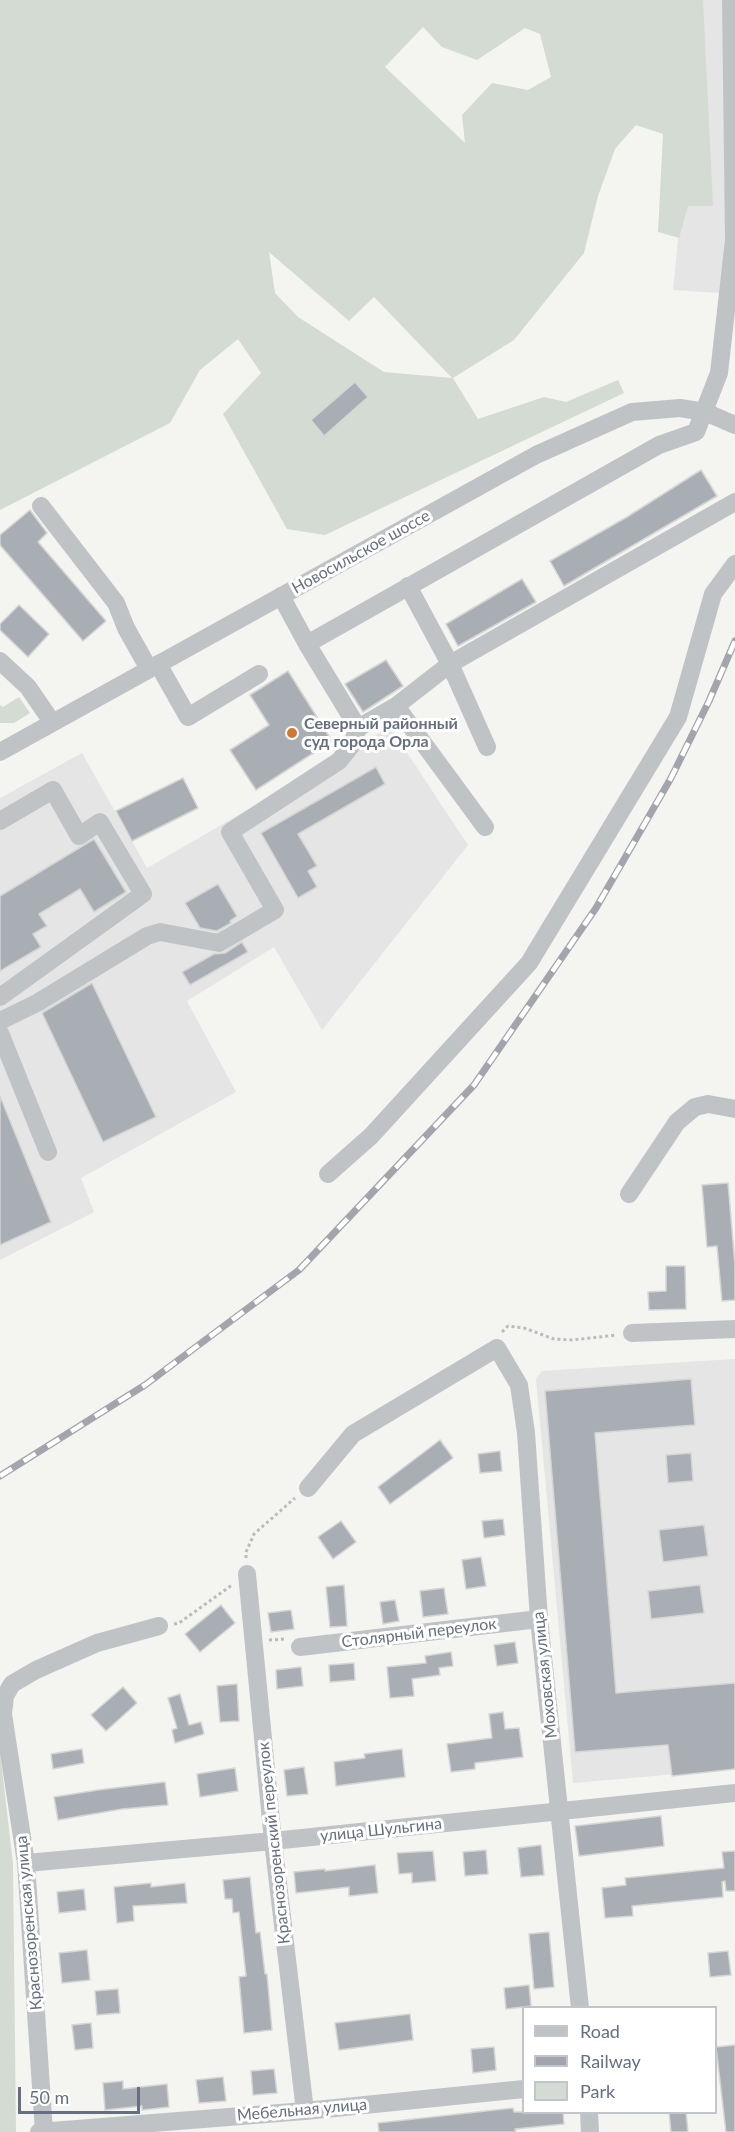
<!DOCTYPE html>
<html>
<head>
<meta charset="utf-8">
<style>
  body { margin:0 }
  #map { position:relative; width:735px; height:2132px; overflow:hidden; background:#f4f4f1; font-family:Lato,sans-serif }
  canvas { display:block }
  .legend { position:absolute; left:522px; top:2006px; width:195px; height:108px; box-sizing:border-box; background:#fff; border:2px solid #c2c5cc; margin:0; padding:8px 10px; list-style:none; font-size:18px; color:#666f7f }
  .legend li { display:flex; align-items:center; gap:12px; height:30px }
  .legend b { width:30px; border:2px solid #c2c5cc }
  .scale { position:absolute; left:18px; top:2087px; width:122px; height:27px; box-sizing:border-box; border:3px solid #666f7f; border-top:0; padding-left:8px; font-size:18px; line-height:21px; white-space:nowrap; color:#666f7f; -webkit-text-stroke:4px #fff; paint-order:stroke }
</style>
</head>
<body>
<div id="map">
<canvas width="735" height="2132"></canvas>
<ul class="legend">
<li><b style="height:8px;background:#c0c3c6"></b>Road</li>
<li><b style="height:8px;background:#a2a5ab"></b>Railway</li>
<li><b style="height:16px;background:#d4dbd3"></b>Park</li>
</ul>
<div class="scale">50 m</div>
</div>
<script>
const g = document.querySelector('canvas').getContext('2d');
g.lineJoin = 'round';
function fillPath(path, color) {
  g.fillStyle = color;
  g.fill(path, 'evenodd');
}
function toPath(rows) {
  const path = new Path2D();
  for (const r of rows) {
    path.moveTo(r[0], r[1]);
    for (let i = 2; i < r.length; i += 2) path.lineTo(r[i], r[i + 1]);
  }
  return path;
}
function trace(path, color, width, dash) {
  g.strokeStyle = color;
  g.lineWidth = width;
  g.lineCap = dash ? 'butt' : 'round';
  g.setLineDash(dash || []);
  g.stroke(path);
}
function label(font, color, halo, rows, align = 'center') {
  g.font = font + ' Lato,sans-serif';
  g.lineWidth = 6;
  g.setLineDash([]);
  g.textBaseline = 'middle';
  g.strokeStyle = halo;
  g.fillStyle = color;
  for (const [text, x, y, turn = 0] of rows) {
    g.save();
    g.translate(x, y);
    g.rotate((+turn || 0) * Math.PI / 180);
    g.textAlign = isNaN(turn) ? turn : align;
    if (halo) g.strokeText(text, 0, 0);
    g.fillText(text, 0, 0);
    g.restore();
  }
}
fillPath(toPath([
  [702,0,735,0,735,294,673,290],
  [390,727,468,845,322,1030,274,947,187,1001,236,1092,81,1178,94,1212,0,1260,0,798,82,753,147,868],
  [735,1359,735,1769,573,1783,536,1379,542,1371]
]), '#e4e5e4');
fillPath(toPath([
  [0,0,703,0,713,206,688,206,679,238,658,232,663,134,636,125,615,149,598,196,584,253,514,340,453,378,478,419,544,397,566,402,618,380,624,393,325,535,287,529,223,414,261,373,238,339,200,370,170,423,0,510],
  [423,27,442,47,477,60,525,28,540,34,551,77,528,90,492,83,462,115,465,143,385,67],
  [269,252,349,321,374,297,452,378,384,372,298,317,275,293],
  [19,697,30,713,14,723,0,723,0,705,3,707],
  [0,1751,13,1864,16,2132,0,2132]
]), '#d4dbd3');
const building = toPath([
  [355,382,368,397,324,436,311,420,355,382],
  [701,470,717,496,564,586,550,561,627,517,701,470],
  [30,510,47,533,38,542,106,621,83,641,0,545,0,535,30,510],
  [522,579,536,602,458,646,446,624,522,579],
  [19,605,49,634,28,657,0,630,0,624,19,605],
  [386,660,403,686,363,712,345,684,386,660],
  [288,671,332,741,256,790,230,750,269,725,250,695,288,671],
  [376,767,385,784,298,834,317,866,308,871,317,887,298,898,261,833,376,767],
  [183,778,198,808,132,841,116,811,183,778],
  [94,839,126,892,94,912,80,889,39,914,47,926,33,934,41,947,0,971,0,896,94,839],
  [218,884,237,916,230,921,231,923,217,931,200,928,185,903,218,884],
  [242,942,248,952,190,985,182,972,214,954,225,953,242,942],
  [92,983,156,1117,103,1142,42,1013,92,983],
  [0,1096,51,1222,0,1245,0,1096],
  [728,1183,735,1265,735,1300,722,1301,717,1246,707,1247,702,1185,728,1183],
  [666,1266,685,1266,686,1309,649,1310,648,1292,666,1291,666,1266],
  [691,1379,695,1425,595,1433,616,1693,735,1683,735,1769,672,1776,668,1745,575,1752,545,1391,691,1379],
  [440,1440,453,1458,390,1504,378,1487,440,1440],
  [500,1451,502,1471,480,1473,478,1454,500,1451],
  [691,1453,693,1481,668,1483,666,1455,691,1453],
  [503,1519,505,1535,484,1538,482,1521,503,1519],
  [341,1521,356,1542,333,1559,318,1537,341,1521],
  [704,1525,708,1556,663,1562,659,1530,704,1525],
  [481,1557,486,1586,466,1589,462,1560,481,1557],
  [344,1585,347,1626,330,1627,326,1587,344,1585],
  [700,1585,704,1613,651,1619,648,1591,700,1585],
  [444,1588,448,1614,423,1617,420,1591,444,1588],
  [395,1600,399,1621,383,1624,380,1602,395,1600],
  [221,1605,235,1623,200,1652,185,1634,221,1605],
  [291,1610,294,1629,271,1632,268,1613,291,1610],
  [515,1642,518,1663,497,1666,494,1645,515,1642],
  [451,1652,453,1666,439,1668,440,1675,412,1679,414,1696,390,1698,387,1667,426,1663,425,1656,451,1652],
  [354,1663,355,1680,330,1682,329,1665,354,1663],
  [301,1667,303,1686,277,1689,276,1670,301,1667],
  [237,1684,239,1721,220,1722,217,1686,237,1684],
  [123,1687,137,1703,106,1731,91,1715,123,1687],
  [180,1694,189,1725,201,1722,204,1734,175,1743,172,1730,177,1728,168,1698,180,1694],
  [503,1712,505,1729,519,1728,523,1757,475,1763,475,1769,451,1772,447,1744,492,1738,489,1714,503,1712],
  [82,1749,84,1763,53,1769,51,1754,82,1749],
  [402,1749,405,1777,336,1786,334,1762,365,1758,364,1754,402,1749],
  [304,1767,308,1794,287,1796,284,1770,304,1767],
  [235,1768,238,1791,200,1797,197,1774,235,1768],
  [165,1782,168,1805,122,1809,58,1820,54,1797,98,1790,165,1782],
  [661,1816,664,1846,579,1856,575,1826,661,1816],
  [541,1845,544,1875,521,1877,518,1848,541,1845],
  [486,1850,488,1874,465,1876,463,1852,486,1850],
  [433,1851,436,1881,412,1883,412,1873,399,1874,397,1853,433,1851],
  [735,1851,735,1891,726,1891,725,1881,722,1882,723,1897,632,1906,633,1916,605,1918,602,1888,626,1885,625,1878,724,1868,722,1852,735,1851],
  [375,1865,378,1893,349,1896,349,1887,296,1893,294,1872,325,1869,325,1871,375,1865],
  [250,1877,256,1933,260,1932,265,1974,267,1974,272,2030,244,2033,239,1977,246,1976,239,1912,233,1913,232,1899,225,1899,223,1880,250,1877],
  [151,1883,151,1887,185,1883,187,1903,133,1906,134,1921,117,1923,114,1887,151,1883],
  [84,1889,86,1910,59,1913,57,1892,84,1889],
  [549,1932,554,1987,534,1989,529,1934,549,1932],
  [87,1950,90,1980,62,1983,59,1953,87,1950],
  [728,1951,731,1975,710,1977,708,1953,728,1951],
  [529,1985,531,2006,506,2009,504,1988,529,1985],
  [118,1989,120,2013,97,2015,95,1991,118,1989],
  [410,2014,413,2040,339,2050,335,2023,410,2014],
  [91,2023,93,2048,75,2050,72,2025,91,2023],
  [735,2045,735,2132,726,2132,716,2047,735,2045],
  [494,2047,496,2070,473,2073,471,2049,494,2047],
  [274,2069,277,2093,253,2095,251,2071,274,2069],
  [223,2077,226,2101,199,2103,196,2080,223,2077],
  [123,2081,123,2089,167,2084,169,2107,142,2110,142,2106,105,2110,103,2083,123,2081],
  [513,2108,514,2112,563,2112,564,2124,515,2129,516,2132,379,2132,378,2123,513,2108],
  [669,2112,686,2112,688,2132,671,2132,669,2112]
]);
fillPath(building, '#a9aeb4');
trace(building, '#d5d6d4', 1.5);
trace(toPath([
  [502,1332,508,1326,524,1328,554,1339,572,1340,617,1335],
  [246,1558,246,1552,254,1534,295,1498],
  [174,1624,179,1623,232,1585],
  [269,1640,286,1639]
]), '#babbbe', 3, [3, 3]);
trace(toPath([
  [41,506,116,603,126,628,149,669],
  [408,586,450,664,487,747],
  [281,596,307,644,659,445,696,432,719,373,734,240,731,0],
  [307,644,358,728,396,706],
  [0,661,28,687,52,722],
  [158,664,188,717,259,674],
  [0,752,536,455,632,412,680,408,705,412,735,425],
  [0,821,53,790,79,836,100,822,143,894,0,997],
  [485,827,396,706,450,664,735,502],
  [0,1021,37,1003,147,936,160,932,219,943,275,910,230,832,339,761,351,746,358,728],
  [0,1033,48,1152],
  [328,1174,371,1136,529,963,678,717,713,594,735,564],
  [629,1194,677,1122,695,1107,708,1104,735,1109],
  [632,1333,735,1329],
  [308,1488,353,1434,497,1348,519,1385,526,1433,539,1619,580,2008],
  [247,1574,273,1841,305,2111],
  [300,1647,539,1619],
  [26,1863,273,1841,735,1793],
  [589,2112,590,2132],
  [39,2132,305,2111,524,2089],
  [44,2132,26,1863,3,1714,5,1696,12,1684,36,1670,97,1643,159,1626]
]), '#c0c3c6', 18);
const rail = toPath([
  [0,1476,145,1385,299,1270,474,1085,596,908,671,778,709,701,735,641]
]);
trace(rail, '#a2a5ab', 7);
trace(rail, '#fff', 4.5, [14]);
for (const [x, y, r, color] of [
  [292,733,6,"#d27633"]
]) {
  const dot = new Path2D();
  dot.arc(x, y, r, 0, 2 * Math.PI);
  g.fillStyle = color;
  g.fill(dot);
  trace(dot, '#fff', 2);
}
label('16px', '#666f7f', '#fff', [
  ["Новосильское шоссе",361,552,-29],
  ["Столярный переулок",419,1633,-7],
  ["Моховская улица",545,1675,-96],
  ["улица Шульгина",381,1830,-6],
  ["Краснозоренский переулок",274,1843,-96],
  ["Краснозоренская улица",29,1923,-95],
  ["Мебельная улица",302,2110,-5]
]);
label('bold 16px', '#666f7f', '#fff', [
  ["Северный районный",304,724],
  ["суд города Орла",304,742]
], 'left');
</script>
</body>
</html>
